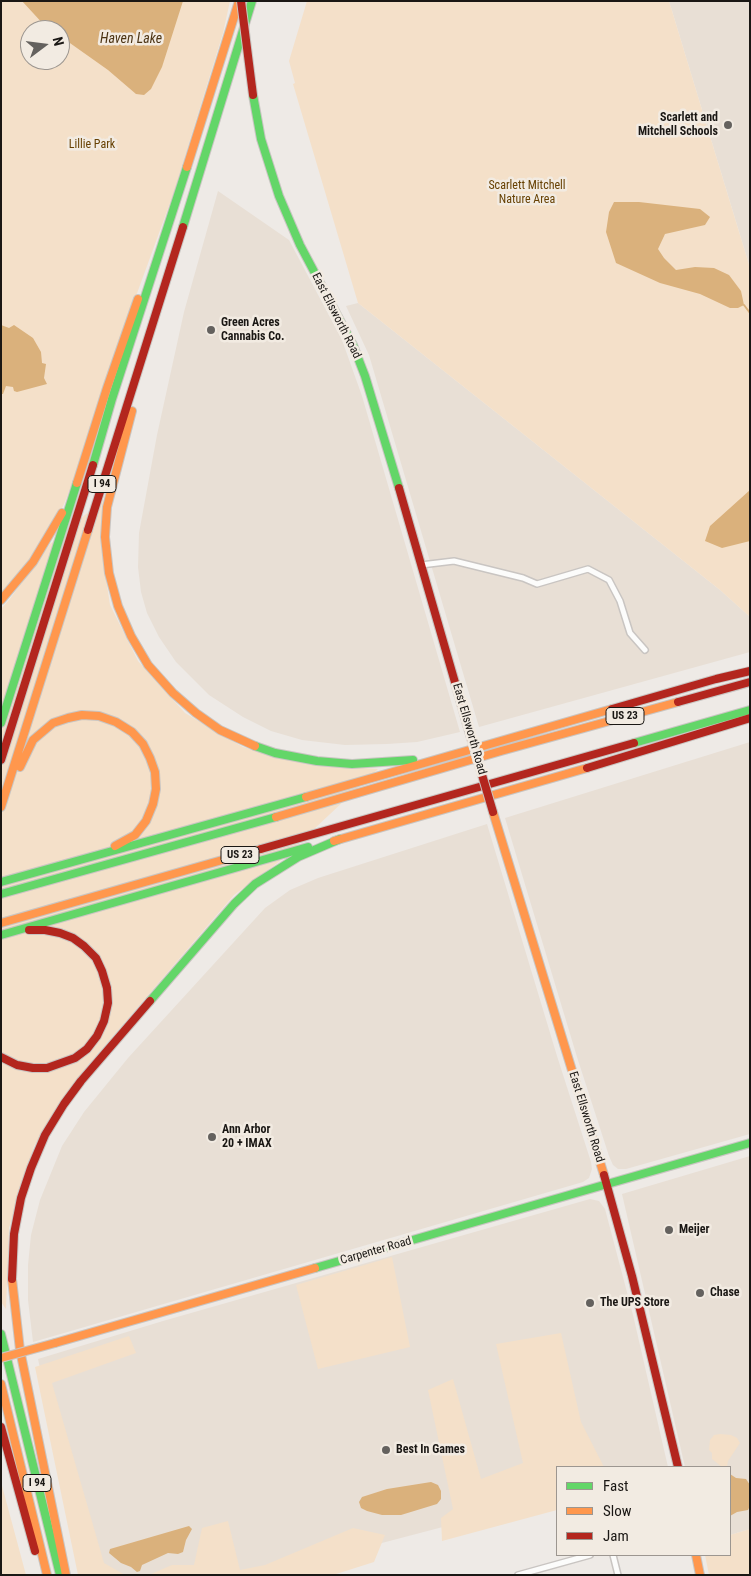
<!DOCTYPE html>
<html>
<head>
<meta charset="utf-8">
<style>
  body { margin:0 }
  #map { position:relative; width:751px; height:1576px; overflow:hidden; background:#eeeae6; font-family:"Roboto Condensed",sans-serif }
  canvas { display:block }
  .frame { position:absolute; inset:0; border:2px solid #1a1714; pointer-events:none }
  .legend { position:absolute; left:556px; top:1466px; width:175px; height:90px; box-sizing:border-box; background:#f2ebe2; border:1px solid #9c9690; margin:0; padding:6px 9px; list-style:none; font-size:15px; color:#1a1714 }
  .legend li { display:flex; align-items:center; gap:10px; height:25px }
  .legend b { width:25px; border:1px solid #9c9690 }
  .north { position:absolute; left:20px; top:20px; width:50px; height:50px; box-sizing:border-box; background:#f2ebe2; border:1px solid #9c9690; border-radius:50%; rotate:75deg; font-size:14px; font-weight:700; line-height:20px; text-align:center; color:#1a1714 }
  .north::after { content:''; display:block; margin:auto; width:18px; height:22px; background:#64615e; clip-path:polygon(50% 0,100% 100%,50% 72%,0 100%) }
</style>
</head>
<body>
<div id="map">
<canvas width="751" height="1576"></canvas>
<div class="frame"></div>
<ul class="legend">
<li><b style="height:6px;background:#63d668"></b>Fast</li>
<li><b style="height:6px;background:#ff974d"></b>Slow</li>
<li><b style="height:6px;background:#b3261e"></b>Jam</li>
</ul>
<div class="north">N</div>
</div>
<script>
const g = document.querySelector('canvas').getContext('2d');
g.lineJoin = 'round';
function fillPath(path, color) {
  g.fillStyle = color;
  g.fill(path, 'evenodd');
}
function toPath(rows) {
  const path = new Path2D();
  for (const r of rows) {
    path.moveTo(r[0], r[1]);
    for (let i = 2; i < r.length; i += 2) path.lineTo(r[i], r[i + 1]);
  }
  return path;
}
function trace(path, color, width, dash) {
  g.strokeStyle = color;
  g.lineWidth = width;
  g.lineCap = dash ? 'butt' : 'round';
  g.setLineDash(dash || []);
  g.stroke(path);
}
function label(font, color, halo, rows, align = 'center') {
  g.font = font + ' "Roboto Condensed",sans-serif';
  g.lineWidth = 5;
  g.setLineDash([]);
  g.textBaseline = 'middle';
  g.strokeStyle = halo;
  g.fillStyle = color;
  for (const [text, x, y, turn = 0] of rows) {
    g.save();
    g.translate(x, y);
    g.rotate((+turn || 0) * Math.PI / 180);
    g.textAlign = isNaN(turn) ? turn : align;
    if (halo) g.strokeText(text, 0, 0);
    g.fillText(text, 0, 0);
    g.restore();
  }
}
fillPath(toPath([
  [669,1,750,1,750,268,744,248],
  [218,191,289,240,342,340,362,396,460,732,417,742,387,744,345,745,302,740,271,731,243,717,209,695,176,662,159,637,147,613,141,592,138,567,139,533,157,435,184,312],
  [358,303,720,590,750,617,750,652,479,727,369,355,346,306],
  [750,742,750,1134,626,1169,618,1169,613,1165,609,1156,577,1057,505,818],
  [487,824,557,1056,591,1162,592,1169,589,1178,583,1182,33,1342,28,1300,28,1265,31,1235,40,1200,62,1146,84,1112,128,1058,265,908,290,890,318,878],
  [750,1156,750,1529,730,1535,730,1467,685,1467,622,1194],
  [590,1199,599,1201,605,1209,633,1315,668,1467,557,1467,557,1497,260,1575,84,1575,38,1359,163,1321]
]), '#e8dfd5');
fillPath(toPath([
  [1,1,230,1,223,33,174,192,128,318,78,469,64,504,51,530,37,551,1,594],
  [30,30,60,30,60,60,30,60],
  [307,1,669,1,750,268,750,617,720,590,358,303,293,84,295,83,289,61],
  [103,500,101,546,110,605,138,661,185,713,243,747,305,764,378,769,280,861,234,895,83,1071,34,1146,9,1228,6,1309,1,1302,1,609,9,600,50,544],
  [392,1257,410,1347,318,1369,296,1285],
  [561,1333,581,1422,604,1467,557,1467,557,1510,442,1541,441,1518,453,1509,428,1390,453,1379,481,1479,523,1463,496,1344],
  [129,1336,136,1353,52,1383,104,1563,125,1575,78,1575,35,1367],
  [720,1434,731,1435,737,1438,740,1443,728,1461,727,1467,722,1467,712,1459,712,1453,709,1450,710,1440,714,1435],
  [1,1482,26,1575,1,1575],
  [228,1521,240,1570,265,1565,353,1528,385,1535,374,1562,333,1575,149,1575,172,1565,194,1565,202,1528],
  [750,1529,750,1575,709,1575,705,1555,730,1555,730,1535]
]), '#f4e0c9');
fillPath(toPath([
  [22,1,183,1,162,67,151,89,144,95,136,94,108,70,60,36,60,30,50,30,45,26],
  [614,202,639,202,700,209,710,217,705,225,665,234,658,249,664,258,676,270,695,267,714,268,729,275,741,291,744,305,738,308,730,308,700,294,660,283,616,263,606,232,609,212],
  [1,325,9,328,14,325,33,338,41,352,42,363,46,364,44,378,47,384,17,392,14,391,13,387,6,386,3,394,1,394],
  [750,490,750,541,722,548,705,541,710,526],
  [730,1474,736,1478,746,1479,750,1485,750,1506,748,1510,737,1512,730,1516],
  [431,1482,438,1485,441,1491,441,1499,437,1504,401,1515,382,1515,367,1511,361,1508,359,1502,362,1497,387,1489],
  [189,1526,192,1529,186,1540,183,1552,178,1554,168,1553,142,1565,140,1571,137,1572,131,1567,121,1563,109,1553,110,1549]
]), '#dab17c');
trace(toPath([
  [744,305,750,313]
]), '#dab17c', 2);
const street = toPath([
  [421,565,454,561,523,578,537,584,588,569,609,580,620,601,630,633,645,650],
  [613,1555,618,1575],
  [518,1575,590,1555]
]);
const fast = toPath([
  [253,95,261,139,279,196,300,245,353,345,365,376,399,488],
  [183,227,252,1],
  [93,465,112,399,187,167],
  [1,723,77,483],
  [634,743,750,710],
  [255,746,275,753,317,761,352,764,413,760],
  [1,882,306,797],
  [1,894,276,817],
  [1,935,308,847],
  [150,1001,234,904,255,884,298,857,340,839],
  [315,1268,750,1143],
  [1,1334,60,1575]
]);
const slow = toPath([
  [187,167,239,1],
  [132,411,107,507,105,537,109,573,118,606,131,636,148,665,173,693,196,713,220,730,255,746],
  [77,483,107,388,138,299],
  [1,600,33,562,62,513],
  [20,767,33,740,53,723,68,718,82,715,99,716,116,722,132,732,143,744,150,758,155,772,156,789,153,804,146,821,135,835,115,846],
  [306,797,612,709],
  [1,807,88,530],
  [493,812,604,1175],
  [276,817,501,751,678,702],
  [334,841,587,768],
  [1,923,261,849],
  [12,1279,20,1350,66,1575],
  [55,1343,315,1268],
  [1,1384,47,1575],
  [696,1555,700,1575]
]);
const jam = toPath([
  [399,488,469,731],
  [88,530,183,227],
  [678,702,750,682],
  [612,709,716,679,750,671],
  [1,760,93,465],
  [587,768,750,718],
  [261,849,634,743],
  [1,1057,17,1065,33,1068,47,1068,75,1058,87,1049,97,1036,104,1021,108,1003,107,988,102,971,96,958,84,946,73,938,60,933,45,930,29,930],
  [604,1175,632,1276,678,1467],
  [12,1279,14,1234,21,1198,31,1168,45,1135,64,1104,81,1081,150,1001],
  [1,1427,35,1551]
]);
trace(street, '#c9c5c2', 8);
trace(fast, '#c9c5c2', 10);
trace(slow, '#c9c5c2', 10);
trace(jam, '#c9c5c2', 10);
trace(street, '#fcfcfb', 5);
trace(fast, '#63d668', 8);
trace(slow, '#ff974d', 8);
trace(jam, '#b3261e', 8);
const slowBridge = toPath([
  [1,1358,55,1343]
]);
const jamBridge = toPath([
  [241,1,253,95],
  [469,731,493,812]
]);
trace(slowBridge, '#c9c5c2', 10, []);
trace(jamBridge, '#c9c5c2', 10, []);
trace(slowBridge, '#ff974d', 8);
trace(jamBridge, '#b3261e', 8);
for (const [x, y, r, color] of [
  [728,125,5,"#64615e"],
  [211,330,5,"#64615e"],
  [212,1137,5,"#64615e"],
  [669,1230,5,"#64615e"],
  [700,1293,5,"#64615e"],
  [590,1303,5,"#64615e"],
  [386,1450,5,"#64615e"]
]) {
  const dot = new Path2D();
  dot.arc(x, y, r, 0, 2 * Math.PI);
  g.fillStyle = color;
  g.fill(dot);
  trace(dot, '#f2ebe2', 2);
}
for (const [x, y, w] of [
  [102,484,28],
  [625,716,38],
  [240,855,38],
  [37,1483,28]
]) {
  const box = new Path2D();
  box.roundRect(x - w / 2, y - 8.5, w, 17, 4);
  g.fillStyle = '#f2ebe2';
  g.fill(box);
  trace(box, '#1a1714', 1);
}
label('bold 11px', '#1a1714', null, [
  ["I 94",102,484],
  ["US 23",625,716],
  ["US 23",240,855],
  ["I 94",37,1483]
]);
label('bold 12px', '#1a1714', '#f2ebe2', [
  ["Scarlett and",718,118,"right"],
  ["Mitchell Schools",718,132,"right"],
  ["Green Acres",221,323],
  ["Cannabis Co.",221,337],
  ["Ann Arbor",222,1130],
  ["20 + IMAX",222,1144],
  ["Meijer",679,1230],
  ["Chase",710,1293],
  ["The UPS Store",600,1303],
  ["Best In Games",396,1450]
], 'left');
label('12px', '#674103', '#f2ebe2', [
  ["Lillie Park",92,145],
  ["Scarlett Mitchell",527,186],
  ["Nature Area",527,200]
]);
label('12px', '#1a1714', '#f2ebe2', [
  ["East Ellsworth Road",336,316,63],
  ["East Ellsworth Road",469,729,74],
  ["East Ellsworth Road",586,1117,73],
  ["Carpenter Road",376,1251,-16]
]);
label('italic 14px', '#4c3414', '#f2ebe2', [
  ["Haven Lake",131,39]
]);
</script>
</body>
</html>
